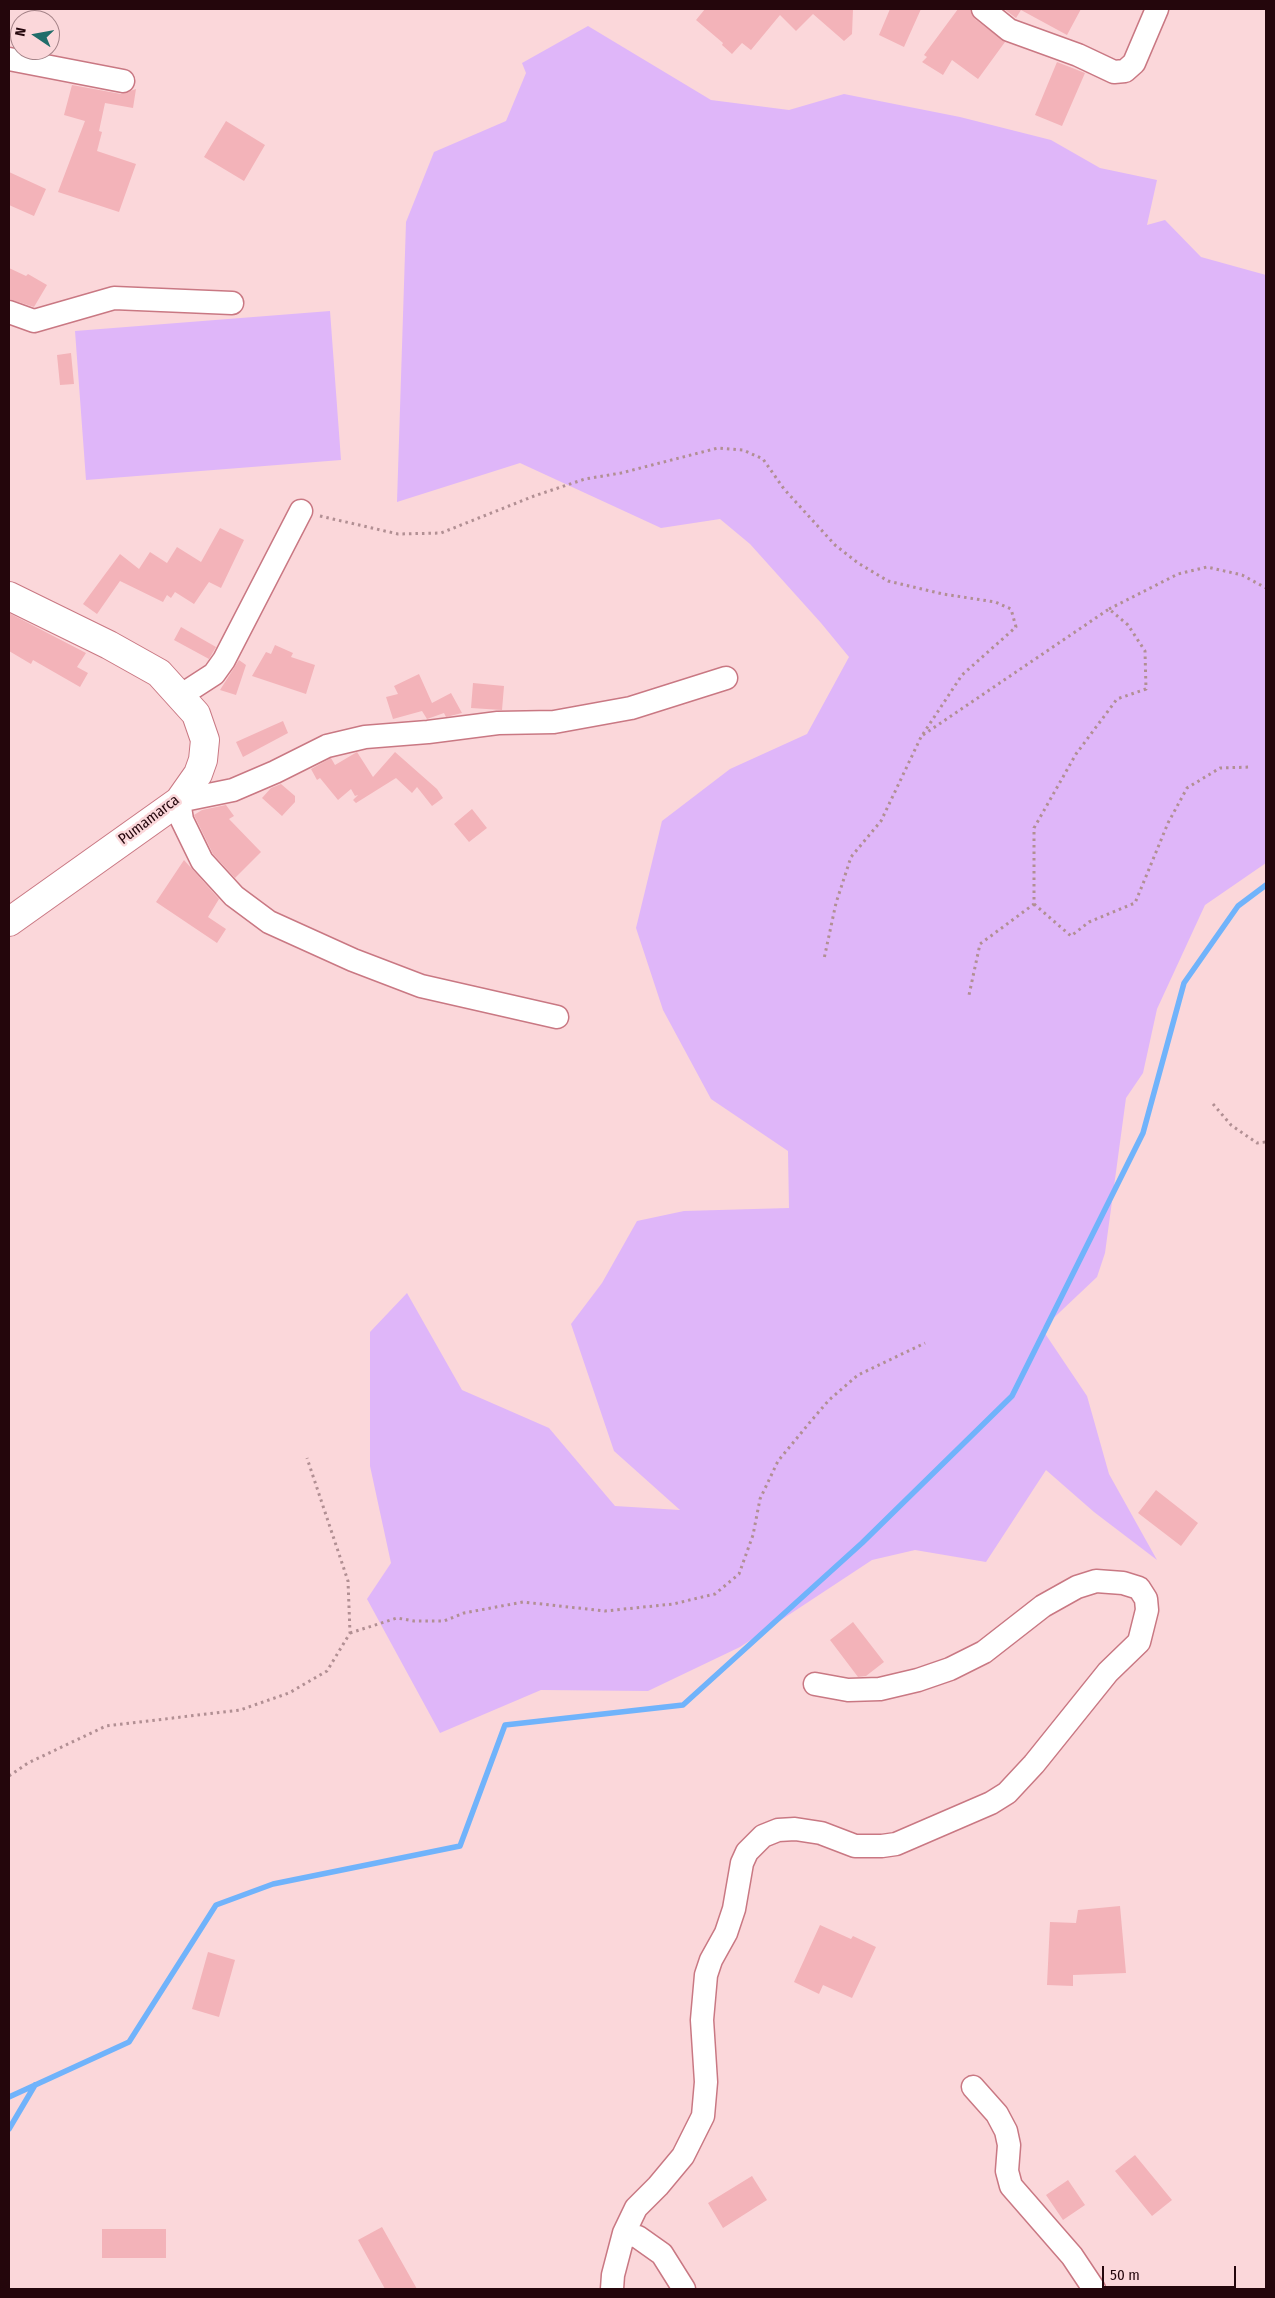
<!DOCTYPE html>
<html>
<head>
<meta charset="utf-8">
<style>
  body { margin:0 }
  #map { position:relative; width:1275px; height:2298px; overflow:hidden; background:#fbd7da; font-family:"Fira Sans Condensed",sans-serif }
  canvas { display:block }
  .frame { position:absolute; inset:0; border:10px solid #24060c; pointer-events:none }
  .north { position:absolute; left:10px; top:10px; width:50px; height:50px; box-sizing:border-box; background:#fbd7da; border:1px solid #a58388; border-radius:50%; rotate:282deg; font-size:14px; font-weight:700; line-height:20px; text-align:center; color:#24060c }
  .north::after { content:''; display:block; margin:auto; width:18px; height:22px; background:#216d6a; clip-path:polygon(50% 0,100% 100%,50% 72%,0 100%) }
  .scale { position:absolute; left:1102px; top:2266px; width:134px; height:22px; box-sizing:border-box; border:2px solid #24060c; border-top:0; padding-left:6px; font-size:15px; line-height:18px; white-space:nowrap; color:#24060c; -webkit-text-stroke:4px #fbd7da; paint-order:stroke }
</style>
</head>
<body>
<div id="map">
<canvas width="1275" height="2298"></canvas>
<div class="frame"></div>
<div class="north">N</div>
<div class="scale">50 m</div>
</div>
<script>
const g = document.querySelector('canvas').getContext('2d');
g.lineJoin = 'round';
function fillPath(path, color) {
  g.fillStyle = color;
  g.fill(path, 'evenodd');
}
function toPath(rows) {
  const path = new Path2D();
  for (const r of rows) {
    path.moveTo(r[0], r[1]);
    for (let i = 2; i < r.length; i += 2) path.lineTo(r[i], r[i + 1]);
  }
  return path;
}
function trace(path, color, width, dash) {
  g.strokeStyle = color;
  g.lineWidth = width;
  g.lineCap = dash ? 'butt' : 'round';
  g.setLineDash(dash || []);
  g.stroke(path);
}
function label(font, color, halo, rows, align = 'center') {
  g.font = font + ' "Fira Sans Condensed",sans-serif';
  g.lineWidth = 5;
  g.setLineDash([]);
  g.textBaseline = 'middle';
  g.strokeStyle = halo;
  g.fillStyle = color;
  for (const [text, x, y, turn = 0] of rows) {
    g.save();
    g.translate(x, y);
    g.rotate((+turn || 0) * Math.PI / 180);
    g.textAlign = isNaN(turn) ? turn : align;
    if (halo) g.strokeText(text, 0, 0);
    g.fillText(text, 0, 0);
    g.restore();
  }
}
fillPath(toPath([
  [588,26,711,100,789,110,844,94,960,117,1051,140,1100,168,1157,180,1147,225,1165,220,1201,257,1266,275,1266,863,1205,905,1157,1009,1143,1073,1126,1098,1105,1253,1097,1277,1042,1329,1087,1396,1109,1474,1157,1560,1094,1512,1046,1470,986,1562,915,1550,872,1560,740,1647,648,1691,541,1690,440,1733,367,1599,391,1563,370,1466,370,1332,407,1293,462,1390,549,1428,615,1506,680,1510,614,1451,571,1324,602,1283,637,1221,684,1211,789,1208,788,1151,711,1099,663,1010,636,928,662,821,730,769,807,734,849,657,821,623,750,544,720,519,661,528,520,463,397,502,406,222,434,152,506,121,526,73,522,63],
  [330,311,341,460,86,480,75,331]
]), '#dfb6f9');
trace(toPath([
  [9,2097,129,2042,216,1905,273,1884,460,1846,505,1725,683,1705,862,1543,1012,1396,1143,1133,1184,983,1238,906,1266,885],
  [9,2129,35,2085]
]), '#70b3fb', 5.5);
fillPath(toPath([
  [705,9,853,9,852,34,844,41,813,14,796,31,780,15,751,50,742,43,732,54,722,45,723,43,696,20],
  [890,9,921,9,904,47,879,35],
  [958,9,970,9,975,19,1005,42,978,79,952,60,943,75,922,62,927,57,924,55],
  [1004,9,1081,9,1067,35,1021,10,1016,18],
  [1057,62,1085,73,1062,126,1035,115],
  [72,85,121,94,136,89,133,108,105,103,99,131,102,132,97,151,136,164,119,212,58,192,85,121,64,115],
  [226,121,265,145,244,181,204,157],
  [9,172,46,189,34,216,9,205],
  [9,268,26,276,28,274,47,285,34,307,9,299],
  [71,353,74,384,60,385,57,355],
  [220,528,244,540,221,588,209,582,194,604,175,592,171,598,167,595,163,602,120,581,97,614,83,604,120,554,139,569,150,552,167,563,177,547,201,562],
  [9,613,86,653,77,667,88,673,80,687,33,660,31,664,9,651],
  [181,627,216,647,209,659,174,640],
  [275,645,293,653,291,657,315,665,306,694,252,676,266,652,271,654],
  [239,660,246,665,236,695,220,690],
  [419,674,432,703,451,693,462,713,446,717,444,713,427,719,422,711,393,719,386,697,398,694,394,686],
  [473,683,504,686,502,710,471,708],
  [283,721,288,733,243,757,236,742],
  [357,752,373,777,395,752,437,789,443,798,432,806,417,787,412,793,396,778,356,803,353,800,358,795,355,796,351,789,338,800,320,778,317,780,311,769,331,758,335,765],
  [281,784,295,796,295,802,282,816,262,798,271,788],
  [226,805,234,816,229,819,261,852,235,878,213,854,194,815,202,810],
  [472,809,487,828,469,842,454,824],
  [184,860,219,899,208,917,226,929,217,943,156,902],
  [1156,1490,1198,1523,1181,1546,1138,1513],
  [853,1622,884,1662,866,1676,858,1677,830,1640],
  [1120,1906,1126,1973,1073,1975,1073,1986,1047,1985,1050,1922,1076,1923,1078,1910],
  [820,1925,851,1939,853,1936,876,1947,852,1998,823,1985,819,1994,794,1982],
  [208,1952,235,1960,219,2017,192,2009],
  [1135,2155,1172,2200,1152,2216,1115,2171],
  [752,2176,767,2200,723,2228,708,2203],
  [1068,2180,1085,2205,1063,2220,1046,2195],
  [382,2227,417,2289,385,2289,358,2240],
  [102,2229,166,2229,166,2258,102,2258]
]), '#f3b3b9');
const minor = toPath([
  [983,9,1009,30,1078,55,1114,72,1125,71,1134,63,1157,9],
  [9,59,123,81],
  [9,312,34,321,114,298,232,303],
  [180,696,214,674,224,660,301,511],
  [557,1017,421,986,353,960,269,922,234,896,202,861,182,820,179,801,233,790,275,772,327,746,365,737,428,732,498,723,554,722,631,708,726,678],
  [973,2087,997,2114,1006,2131,1009,2145,1007,2171,1011,2186,1072,2256,1094,2289],
  [624,2233,638,2237,662,2254,684,2289],
  [612,2289,613,2275,624,2233,636,2208,658,2186,683,2156,703,2116,706,2082,702,2020,706,1975,711,1960,726,1933,734,1909,742,1863,747,1852,763,1836,778,1830,795,1829,821,1833,855,1846,882,1846,896,1844,991,1803,1007,1793,1034,1764,1108,1672,1139,1642,1147,1610,1146,1599,1139,1588,1123,1583,1096,1581,1077,1587,1043,1606,984,1652,950,1669,918,1680,880,1689,848,1690,815,1684]
]);
const major = toPath([
  [9,596,109,645,159,673,196,714,205,740,203,760,198,774,179,801,9,922]
]);
trace(minor, '#c97883', 25);
trace(major, '#c97883', 30);
trace(toPath([
  [320,516,398,534,441,533,534,496,585,479,621,473,718,448,743,450,763,459,784,489,835,545,858,563,888,581,943,594,995,602,1011,609,1016,627,962,675,921,737,881,821,851,857,836,903,824,959],
  [1109,609,1178,574,1207,567,1242,575,1266,588],
  [923,735,1109,609,1128,625,1145,651,1146,689,1117,699,1076,754,1034,828,1034,904,980,944,969,995],
  [1034,904,1071,936,1089,922,1135,903,1168,823,1187,788,1220,768,1251,767],
  [1213,1104,1231,1125,1257,1143,1266,1142],
  [350,1633,397,1618,414,1621,444,1621,464,1613,523,1602,605,1611,673,1604,715,1594,739,1574,753,1535,760,1499,778,1461,811,1421,829,1400,858,1375,925,1343],
  [9,1776,28,1763,106,1726,240,1710,289,1693,327,1671,350,1633,348,1581,307,1458]
]), '#b18f93', 3, [2.5, 4]);
trace(minor, '#fff', 22);
trace(major, '#fff', 28);
label('15px', '#24060c', '#fbd7da', [
  ["Pumamarca",149,820,-37]
]);
</script>
</body>
</html>
